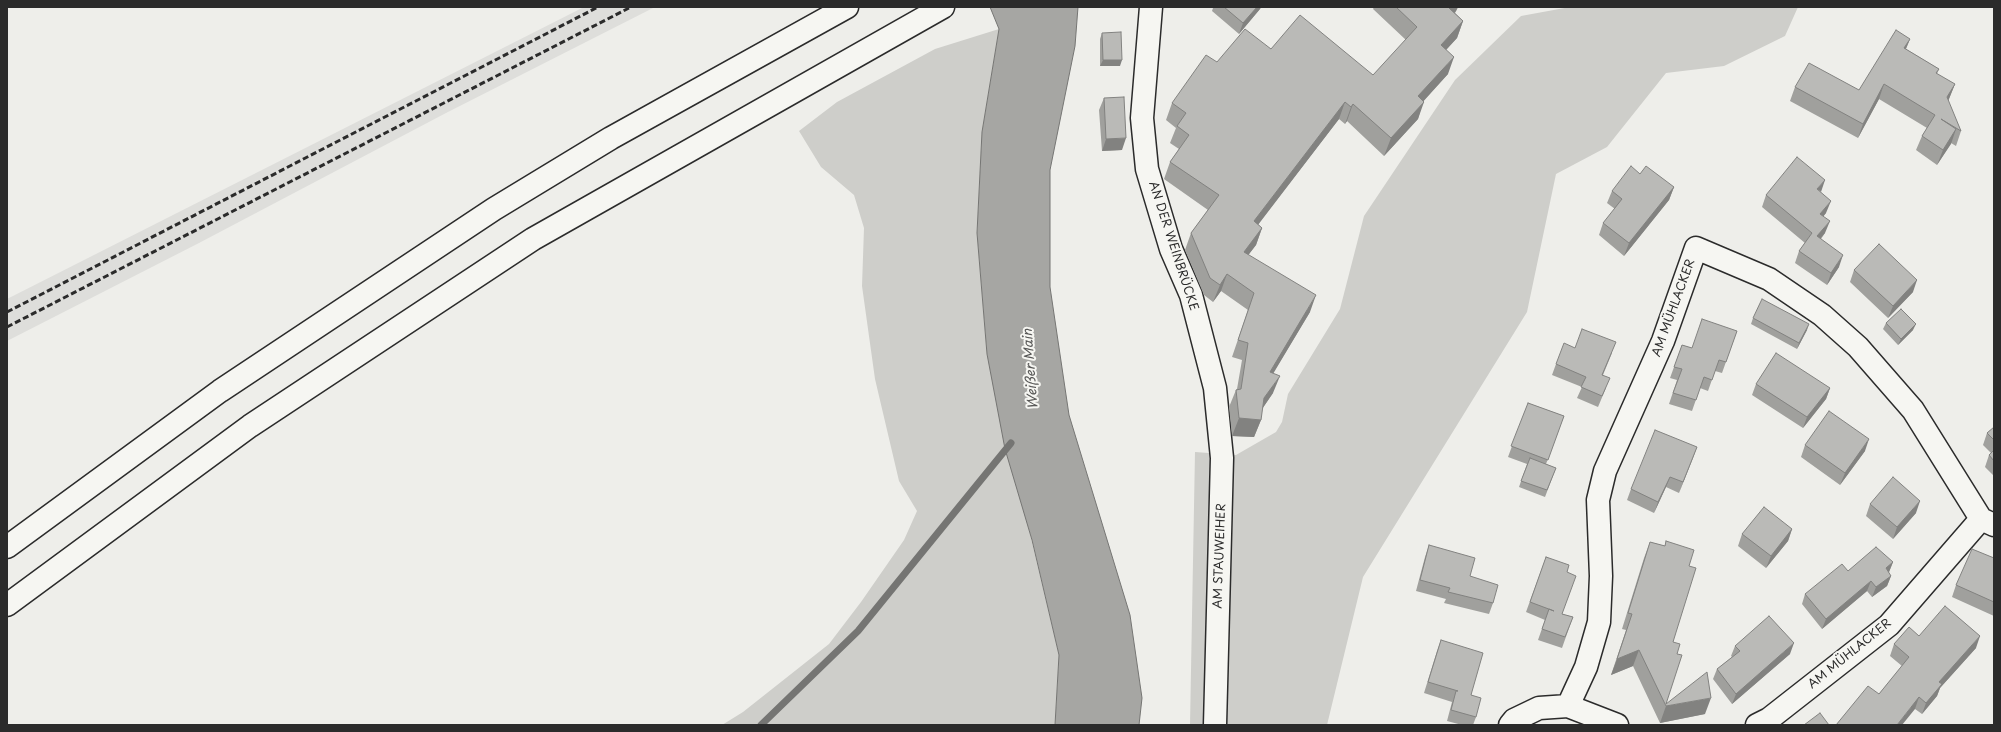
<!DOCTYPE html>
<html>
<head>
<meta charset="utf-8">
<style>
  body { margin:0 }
  #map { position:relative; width:2001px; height:732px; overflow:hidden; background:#eeeeea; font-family:"Playpen Sans",sans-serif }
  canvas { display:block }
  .frame { position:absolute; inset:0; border:8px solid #2b2b2b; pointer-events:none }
</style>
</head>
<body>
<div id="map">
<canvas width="2001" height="732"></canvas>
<div class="frame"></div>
</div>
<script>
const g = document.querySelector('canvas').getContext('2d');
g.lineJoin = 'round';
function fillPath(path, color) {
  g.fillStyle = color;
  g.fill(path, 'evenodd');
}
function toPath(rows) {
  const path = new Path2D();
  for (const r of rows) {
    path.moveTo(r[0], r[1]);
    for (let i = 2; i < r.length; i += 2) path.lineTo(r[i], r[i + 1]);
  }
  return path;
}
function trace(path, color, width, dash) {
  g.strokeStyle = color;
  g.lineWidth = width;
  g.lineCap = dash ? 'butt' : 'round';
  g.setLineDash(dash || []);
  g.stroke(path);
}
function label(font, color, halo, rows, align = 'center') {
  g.font = font + ' "Playpen Sans",sans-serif';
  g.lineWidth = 4;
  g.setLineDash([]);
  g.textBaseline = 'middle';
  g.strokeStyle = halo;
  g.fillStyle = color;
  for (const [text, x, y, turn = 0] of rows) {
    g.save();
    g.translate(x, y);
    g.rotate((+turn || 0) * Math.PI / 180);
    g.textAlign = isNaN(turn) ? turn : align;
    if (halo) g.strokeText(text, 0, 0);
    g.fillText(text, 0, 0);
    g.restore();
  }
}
fillPath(toPath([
  [584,7,655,7,446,113,199,243,7,341,7,299]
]), '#dededb');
fillPath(toPath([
  [1570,7,1798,7,1785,36,1724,66,1666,73,1607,147,1556,174,1527,312,1363,577,1327,725,1190,725,1195,452,1236,455,1276,432,1282,422,1288,394,1340,309,1364,216,1455,80,1521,16],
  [999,29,982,132,977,233,987,354,1059,655,1055,725,722,725,743,712,829,644,861,602,904,540,917,511,899,481,875,379,862,286,864,228,854,195,821,167,799,131,837,102,935,49]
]), '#cececa');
const water = toPath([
  [990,7,1078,7,1075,46,1050,170,1050,287,1069,415,1130,615,1142,698,1139,725,1055,725,1059,655,1032,540,1005,449,987,354,977,233,982,132,999,29,990,7]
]);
fillPath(water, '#a6a6a3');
trace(water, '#757573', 1);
trace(toPath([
  [761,725,858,631,1011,443]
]), '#757573', 7);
const street = toPath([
  [1151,7,1142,118,1147,169,1171,249,1191,295,1215,388,1222,458,1215,725],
  [1568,706,1586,667,1599,622,1601,576,1598,500,1605,471,1663,341,1696,248,1769,279,1822,315,1858,347,1913,410,1981,519,1994,525],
  [1510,725,1514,720,1539,708,1568,706,1617,725],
  [1757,725,1769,719,1889,625,1981,519]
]);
const highway = toPath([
  [7,547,220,391,494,209,611,138,847,7],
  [7,605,250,426,533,239,943,7]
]);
trace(street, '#2b2b2b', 25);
trace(highway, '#2b2b2b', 25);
trace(street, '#f6f6f2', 22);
trace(highway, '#f6f6f2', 22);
trace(toPath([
  [7,312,598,7],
  [7,327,631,7]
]), '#2b2b2b', 3, [6, 3]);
fillPath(toPath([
  [1212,7,1261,7,1260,9,1239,34,1212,11,1213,8],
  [1374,7,1458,7,1455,13,1463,21,1457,38,1446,50,1448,74,1423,101,1418,119,1384,156,1347,121,1345,124,1339,119,1258,224,1262,228,1256,245,1248,255,1310,312,1273,373,1273,393,1262,409,1261,420,1254,437,1232,436,1229,407,1236,390,1237,389,1242,360,1232,357,1248,310,1221,291,1213,302,1204,295,1185,250,1191,233,1208,210,1164,179,1170,162,1179,149,1170,143,1176,128,1166,120,1172,103,1217,62,1271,49,1373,75,1406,40,1373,9],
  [1102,33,1120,66,1100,66,1100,39],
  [1910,39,1906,49,1939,69,1937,74,1955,84,1948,101,1961,131,1956,146,1951,143,1937,165,1916,150,1922,136,1927,128,1879,99,1858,138,1790,101,1795,87,1859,90],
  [1104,98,1122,150,1102,151,1099,110],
  [1640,174,1674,187,1669,200,1624,256,1599,235,1603,223,1615,209,1607,203,1612,191],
  [1821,192,1826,213,1823,216,1825,233,1821,239,1839,267,1827,285,1795,263,1799,251,1805,243,1762,207,1766,195],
  [1854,270,1913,292,1888,318,1850,282],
  [1753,318,1807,330,1797,349,1751,324],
  [1886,323,1913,330,1898,345,1883,329],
  [1737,331,1722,373,1715,371,1708,391,1700,388,1692,411,1669,404,1677,380,1670,378,1682,345,1692,348],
  [1575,348,1612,353,1603,375,1606,388,1598,407,1577,398,1582,387,1552,375,1556,364],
  [1756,384,1830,388,1826,399,1803,428,1752,395],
  [1528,403,1564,416,1546,464,1556,468,1545,497,1519,487,1527,464,1508,457],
  [1994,427,1994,476,1985,467,1989,455,1991,453,1983,445,1987,433],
  [1805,445,1865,451,1840,485,1801,457],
  [1697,447,1679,493,1666,487,1654,513,1627,500,1631,489],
  [1870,504,1916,513,1893,539,1866,516],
  [1792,529,1788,541,1766,568,1738,546,1742,534],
  [1666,541,1689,566,1673,642,1677,654,1666,704,1705,714,1660,723,1633,666,1611,675,1626,630,1622,629,1644,558,1650,542,1665,546],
  [1429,545,1470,576,1493,603,1489,614,1444,603,1446,599,1416,591,1425,557],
  [1546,557,1567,572,1562,614,1573,617,1562,648,1538,640,1545,620,1526,612],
  [1994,558,1994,616,1952,597,1956,585],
  [1893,562,1889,572,1889,573,1891,576,1887,586,1872,597,1867,591,1822,629,1802,604,1805,594,1848,571],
  [1919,636,1976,648,1940,688,1937,696,1922,714,1915,709,1879,694,1902,666,1890,656,1894,644],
  [1441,640,1471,695,1476,717,1473,725,1462,725,1447,721,1452,702,1424,693,1437,651],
  [1735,646,1790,654,1732,704,1713,679,1717,669,1732,657,1731,656]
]), '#a0a09d');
fillPath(toPath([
  [1257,7,1261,7,1260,9,1239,34,1243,23],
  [1451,7,1458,7,1456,11,1443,26,1449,8],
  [1463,21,1457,38,1435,62,1441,45],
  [1910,39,1904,53,1904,48],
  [1454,57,1448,74,1412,114,1418,96],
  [1103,60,1122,60,1120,66,1100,66],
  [1884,84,1879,99,1858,138,1863,124],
  [1955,84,1949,99,1942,111,1947,97],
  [1345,102,1339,119,1248,238,1254,221],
  [1424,102,1418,119,1384,156,1391,138],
  [1353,104,1347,121,1345,124,1351,107],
  [1956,129,1951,144,1937,165,1943,150],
  [1126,138,1122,150,1102,151,1106,139],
  [1825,180,1821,192,1817,189],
  [1674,187,1669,200,1624,256,1629,243],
  [1831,201,1826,213,1816,226,1820,214],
  [1830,221,1825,233,1812,248,1817,236],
  [1262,228,1256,245,1237,270,1244,252],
  [1843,255,1839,267,1827,285,1831,273],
  [1227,274,1221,291,1213,302,1220,285],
  [1917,280,1913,292,1888,318,1893,306],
  [1316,295,1310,312,1264,389,1270,372],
  [1809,324,1807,330,1797,349,1799,343],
  [1916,324,1913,330,1898,345,1901,339],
  [1280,376,1273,393,1258,415,1264,398],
  [1830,388,1826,399,1803,428,1807,417],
  [1239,418,1261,420,1254,437,1232,436],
  [1869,439,1865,451,1840,485,1845,473],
  [1697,447,1693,458,1679,493,1683,482],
  [1670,477,1666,487,1654,513,1658,502],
  [1920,501,1916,513,1893,539,1897,527],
  [1792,529,1788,541,1766,568,1771,556],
  [1893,562,1889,572,1882,578,1886,568],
  [1891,576,1887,586,1872,597,1876,587],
  [1871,581,1867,591,1822,629,1826,619],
  [1980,636,1976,648,1940,688,1937,696,1922,714,1926,703,1939,682],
  [1794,643,1790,654,1732,704,1736,694],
  [1639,650,1633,666,1611,675,1617,659],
  [1919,697,1915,709,1902,725,1897,725],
  [1711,698,1705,714,1660,723,1666,706]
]), '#828280');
const building = toPath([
  [1224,7,1257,7,1243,23,1224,7],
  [1396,7,1451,7,1449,8,1463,21,1441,45,1454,57,1418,96,1424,102,1391,138,1353,104,1351,107,1345,102,1254,221,1262,228,1244,252,1316,295,1270,372,1280,376,1264,398,1261,420,1239,418,1236,390,1241,389,1248,343,1238,340,1254,293,1227,274,1220,285,1210,278,1191,233,1219,195,1170,162,1189,135,1177,126,1186,113,1172,103,1206,55,1217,62,1245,29,1271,49,1300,15,1373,75,1417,27,1396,7],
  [1896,30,1910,39,1904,48,1939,69,1936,73,1955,84,1947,97,1961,131,1941,119,1956,129,1943,150,1922,136,1935,115,1884,84,1863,124,1795,87,1809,63,1859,90,1896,30],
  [1121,32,1122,60,1103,60,1102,33,1121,32],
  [1124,97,1126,138,1106,139,1104,98,1124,97],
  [1797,157,1825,180,1817,189,1831,201,1820,214,1830,221,1817,236,1843,255,1831,273,1799,251,1812,233,1766,195,1797,157],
  [1631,166,1640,174,1646,166,1674,187,1629,243,1603,223,1622,199,1612,191,1631,166],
  [1879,244,1917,280,1893,306,1854,270,1879,244],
  [1762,299,1809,324,1799,343,1753,318,1762,299],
  [1901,309,1916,324,1901,339,1886,323,1901,309],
  [1702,319,1737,331,1726,362,1719,360,1712,380,1704,377,1696,400,1673,393,1682,369,1674,367,1682,345,1692,348,1702,319],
  [1582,329,1616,342,1602,375,1610,378,1602,396,1581,387,1586,377,1556,364,1564,343,1575,348,1582,329],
  [1776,353,1830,388,1807,417,1756,384,1776,353],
  [1528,403,1564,416,1548,460,1511,446,1528,403],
  [1829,411,1869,439,1845,473,1805,445,1829,411],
  [1994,427,1994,440,1987,433,1994,427],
  [1655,430,1697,447,1683,482,1670,477,1658,502,1631,489,1655,430],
  [1994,450,1994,461,1989,455,1994,450],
  [1530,458,1556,468,1547,490,1521,481,1530,458],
  [1893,477,1920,501,1897,527,1870,504,1893,477],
  [1764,507,1792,529,1771,556,1742,534,1764,507],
  [1666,541,1694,550,1689,566,1696,568,1673,642,1680,644,1677,654,1682,655,1666,704,1707,672,1711,698,1666,706,1639,650,1617,659,1632,614,1628,613,1650,542,1665,546,1666,541],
  [1429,545,1475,558,1470,576,1498,585,1493,603,1448,592,1450,588,1420,580,1429,545],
  [1876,547,1893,562,1886,568,1891,576,1876,587,1871,581,1826,619,1805,594,1842,564,1848,571,1876,547],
  [1972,549,1994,558,1994,602,1956,585,1972,549],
  [1546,557,1569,565,1567,572,1576,576,1562,614,1573,617,1565,637,1542,629,1549,609,1554,611,1530,602,1546,557],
  [1945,606,1980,636,1939,682,1942,684,1926,703,1919,697,1897,725,1836,725,1868,686,1879,694,1909,657,1894,644,1909,627,1919,636,1945,606],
  [1769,616,1794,643,1736,694,1717,669,1740,651,1735,646,1769,616],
  [1441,640,1483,653,1471,695,1481,698,1476,717,1451,710,1456,691,1458,691,1428,682,1441,640],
  [1820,713,1829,725,1804,725,1820,713]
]);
fillPath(building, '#babab7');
trace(building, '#828280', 1);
label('12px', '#2b2b2b', '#f6f6f2', [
  ["AN DER WEINBRÜCKE",1173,246,72],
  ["AM MÜHLACKER",1674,308,-70],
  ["AM STAUWEIHER",1220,556,-88],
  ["AM MÜHLACKER",1850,654,-39]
]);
label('italic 13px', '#565655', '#f6f6f2', [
  ["Weißer Main",1031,369,-94]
]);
</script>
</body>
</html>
